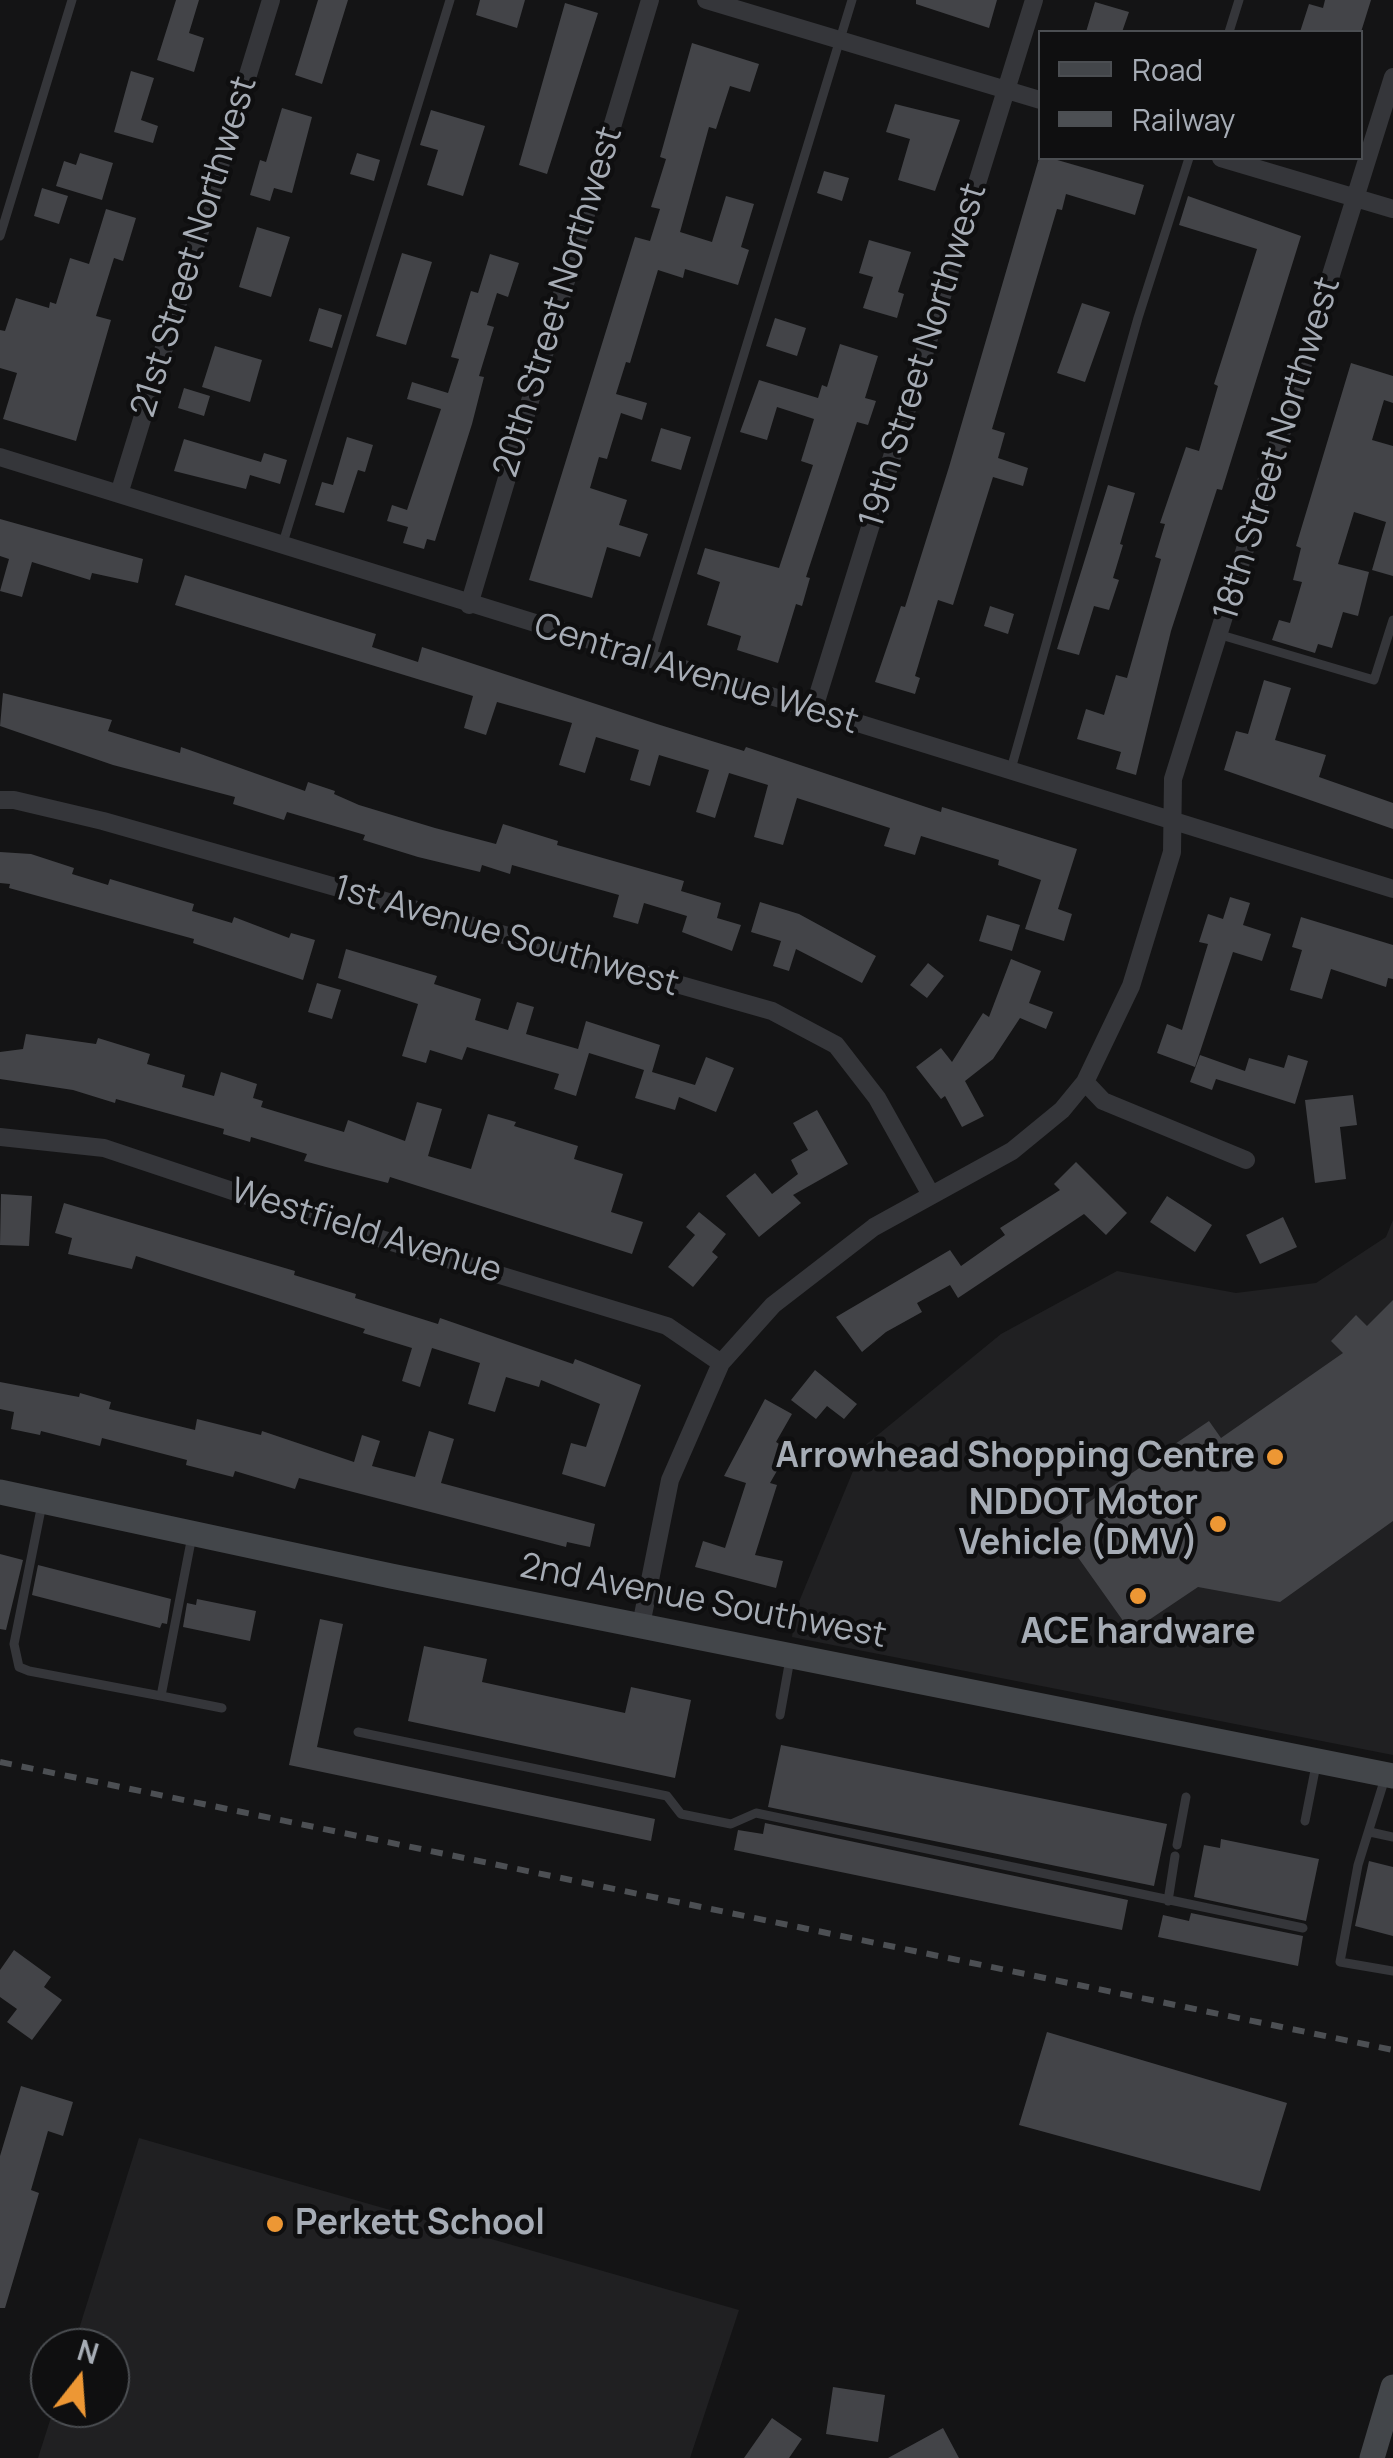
<!DOCTYPE html>
<html>
<head>
<meta charset="utf-8">
<style>
  body { margin:0 }
  #map { position:relative; width:1393px; height:2458px; overflow:hidden; background:#141415; font-family:Manrope,sans-serif }
  canvas { display:block }
  .legend { position:absolute; left:1038px; top:30px; width:325px; height:130px; box-sizing:border-box; background:#0f0f10; border:2px solid #4b4e52; margin:0; padding:12px 18px; list-style:none; font-size:30px; color:#a6acb5 }
  .legend li { display:flex; align-items:center; gap:20px; height:50px }
  .legend b { width:50px; border:2px solid #4b4e52 }
  .north { position:absolute; left:30px; top:2328px; width:100px; height:100px; box-sizing:border-box; background:#0f0f10; border:2px solid #4b4e52; border-radius:50%; rotate:17deg; font-size:28px; font-weight:700; line-height:40px; text-align:center; color:#a6acb5 }
  .north::after { content:''; display:block; margin:auto; width:35px; height:45px; background:#ed9734; clip-path:polygon(50% 0,100% 100%,50% 72%,0 100%) }
</style>
</head>
<body>
<div id="map">
<canvas width="1393" height="2458"></canvas>
<ul class="legend">
<li><b style="height:12px;background:#43464a"></b>Road</li>
<li><b style="height:12px;background:#4c4f53"></b>Railway</li>
</ul>
<div class="north">N</div>
</div>
<script>
const g = document.querySelector('canvas').getContext('2d');
g.lineJoin = 'round';
function fillPath(path, color) {
  g.fillStyle = color;
  g.fill(path, 'evenodd');
}
function toPath(rows) {
  const path = new Path2D();
  for (const r of rows) {
    path.moveTo(r[0], r[1]);
    for (let i = 2; i < r.length; i += 2) path.lineTo(r[i], r[i + 1]);
  }
  return path;
}
function trace(path, color, width, dash) {
  g.strokeStyle = color;
  g.lineWidth = width;
  g.lineCap = dash ? 'butt' : 'round';
  g.setLineDash(dash || []);
  g.stroke(path);
}
function label(font, color, halo, rows, align = 'center') {
  g.font = font + ' Manrope,sans-serif';
  g.lineWidth = 9;
  g.setLineDash([]);
  g.textBaseline = 'middle';
  g.strokeStyle = halo;
  g.fillStyle = color;
  for (const [text, x, y, turn = 0] of rows) {
    g.save();
    g.translate(x, y);
    g.rotate((+turn || 0) * Math.PI / 180);
    g.textAlign = isNaN(turn) ? turn : align;
    if (halo) g.strokeText(text, 0, 0);
    g.fillText(text, 0, 0);
    g.restore();
  }
}
fillPath(toPath([
  [1393,1220,1393,1755,792,1637,796,1609,863,1447,1001,1334,1117,1271,1236,1293,1316,1283,1386,1237],
  [139,2138,739,2310,690,2458,38,2458,54,2408,110,2408,110,2348,73,2348]
]), '#202022');
fillPath(toPath([
  [176,0,199,0,189,33,204,38,194,72,157,60],
  [318,0,348,0,322,84,295,75],
  [480,0,525,0,517,28,476,15],
  [916,0,997,0,989,28,916,4],
  [1325,0,1371,0,1361,32,1300,32,1309,4,1323,8],
  [1095,2,1129,12,1122,32,1086,32],
  [565,3,598,13,547,174,519,165],
  [692,43,759,64,750,92,730,86,716,129,709,127,680,232,712,242,726,196,754,204,741,247,749,250,738,285,685,269,683,278,658,270,630,363,626,362,616,394,647,403,642,420,621,413,607,459,599,457,590,488,627,500,619,525,648,534,640,557,607,547,592,598,529,580,635,237,650,241,660,209,651,207,666,159,660,157],
  [131,71,154,78,141,120,158,126,153,143,114,132],
  [895,104,960,120,935,191,898,180,910,139,886,132],
  [282,108,312,117,292,193,274,188,270,201,250,195,260,160,266,162],
  [431,110,485,126,463,196,427,185,438,150,420,145],
  [80,153,113,163,102,200,56,186,64,161,76,165],
  [357,153,380,160,374,181,350,174],
  [1040,155,1144,185,1135,215,1066,194,1062,210,1057,209,992,429,1005,433,998,458,1028,468,1023,486,993,477,953,605,938,600,915,676,920,678,915,694,875,682,901,606,905,607,949,467],
  [824,171,849,178,842,201,817,193],
  [42,188,68,196,59,224,34,216],
  [1188,196,1301,236,1222,490,1217,489,1171,631,1136,775,1116,769,1121,752,1077,739,1086,709,1104,715,1116,675,1127,678,1161,559,1155,557,1165,524,1160,523,1186,447,1199,451,1218,386,1214,384,1257,249,1179,225],
  [106,209,136,218,123,261,114,258,96,316,111,320,76,441,3,419,17,373,0,368,0,330,5,331,16,298,49,308,50,302,56,304,70,258,89,264],
  [257,227,290,237,271,297,239,287],
  [869,240,911,252,898,292,904,294,897,318,863,308,873,277,859,273],
  [402,253,432,262,406,345,376,336],
  [490,254,519,263,508,297,497,293,487,325,494,327,479,376,484,377,472,424,435,541,427,539,424,549,403,543,408,527,387,521,392,505,407,510,441,409,407,399,412,382,448,393,459,359,451,357,471,291,478,293],
  [1082,303,1110,312,1085,382,1057,373],
  [319,308,342,315,332,348,309,341],
  [775,318,806,328,797,356,766,346],
  [840,344,878,356,865,398,876,401,868,425,857,422,806,577,810,578,802,606,796,604,778,663,737,650,741,636,707,625,720,582,697,574,705,548,779,568,813,465,801,461,814,419,777,407,767,440,740,432,759,380,818,398,822,385,827,387],
  [215,346,262,360,250,402,202,387],
  [1351,363,1393,376,1393,403,1384,400,1372,440,1393,446,1393,576,1372,570,1386,522,1354,512,1338,564,1369,572,1358,616,1343,612,1332,648,1318,644,1315,653,1272,640,1279,620,1290,623,1302,582,1293,580,1301,548,1296,546],
  [184,388,210,396,204,416,178,408],
  [661,428,691,437,681,470,651,461],
  [347,437,373,445,365,472,358,470,344,513,315,505,322,482,333,485],
  [184,439,261,462,264,453,287,460,280,484,250,475,246,489,174,471],
  [1108,485,1135,493,1120,544,1123,545,1113,578,1119,580,1109,610,1094,606,1079,655,1057,649],
  [0,519,143,559,138,583,92,573,90,580,32,562,22,597,0,591,9,559,0,556],
  [185,575,376,634,372,647,418,662,422,647,657,724,744,751,746,747,941,812,942,807,1077,849,1058,909,1072,914,1064,941,1025,929,1041,880,998,865,999,860,921,836,915,855,884,846,890,828,797,798,783,845,754,837,768,785,729,773,715,818,696,812,709,770,659,755,650,786,630,780,639,750,596,737,585,773,559,765,572,723,497,702,486,735,464,728,473,696,175,605],
  [990,606,1014,614,1008,634,984,626],
  [1264,680,1291,688,1275,740,1326,755,1319,777,1393,803,1393,829,1224,770,1236,731,1248,734],
  [3,693,112,720,108,731,180,753,181,747,305,791,308,782,335,791,334,794,359,805,435,828,496,844,503,824,558,841,557,845,684,881,681,891,721,903,717,918,741,925,732,951,682,932,687,916,644,903,638,924,613,917,619,895,512,865,510,874,482,865,480,872,418,857,363,840,365,835,287,812,284,820,233,804,235,797,113,765,0,726],
  [0,852,31,854,74,868,72,874,108,885,110,879,194,904,192,911,232,923,234,917,289,938,291,933,315,940,303,980,193,943,194,939,9,888,10,884,0,883],
  [1230,897,1250,903,1243,925,1271,934,1262,961,1233,952,1195,1067,1157,1053,1167,1024,1182,1030,1208,944,1199,942,1208,914,1223,919],
  [760,902,799,914,876,956,862,983,796,949,789,971,773,966,781,941,751,932],
  [987,915,1020,925,1012,951,979,941],
  [1301,917,1393,945,1393,979,1388,978,1386,987,1331,969,1322,999,1290,990,1302,950,1292,947],
  [346,949,437,976,434,984,481,999,475,1020,508,1030,517,1002,534,1007,526,1034,578,1049,586,1021,660,1045,652,1072,695,1085,706,1057,734,1068,716,1112,679,1097,675,1110,635,1098,644,1070,589,1053,576,1096,554,1089,559,1074,467,1047,462,1060,430,1050,426,1063,402,1056,418,1004,338,978],
  [1011,959,1041,971,1029,1003,1053,1012,1046,1029,1020,1018,993,1059,965,1081,984,1116,962,1127,945,1096,941,1099,916,1067,941,1048,952,1062,983,1013,989,1017],
  [928,963,944,976,927,998,910,985],
  [317,983,341,990,332,1019,308,1012],
  [26,1034,96,1044,98,1038,150,1054,147,1064,185,1075,182,1087,214,1096,221,1072,257,1084,253,1098,263,1101,261,1107,344,1132,348,1120,405,1141,417,1102,442,1109,428,1156,471,1169,488,1114,516,1122,514,1126,578,1146,574,1159,623,1174,611,1212,643,1222,632,1254,390,1177,388,1183,326,1167,304,1161,307,1154,251,1137,250,1142,223,1134,224,1129,116,1099,115,1103,73,1090,0,1079,0,1052,23,1049],
  [1200,1055,1245,1071,1249,1058,1284,1068,1288,1055,1308,1061,1295,1104,1216,1079,1212,1090,1190,1082],
  [1353,1095,1357,1125,1340,1127,1346,1179,1315,1183,1305,1100],
  [817,1110,848,1164,793,1195,801,1203,759,1237,726,1196,755,1173,772,1194,798,1174,791,1160,808,1150,793,1123],
  [1076,1162,1127,1213,1106,1235,1084,1214,958,1298,950,1285,917,1303,922,1312,886,1332,862,1352,836,1317,950,1250,961,1266,1005,1235,1000,1228,1060,1190,1054,1184],
  [1,1194,32,1196,29,1246,0,1245],
  [1167,1196,1212,1225,1195,1252,1150,1222],
  [64,1203,295,1271,294,1275,356,1294,355,1298,438,1324,440,1318,573,1364,575,1359,641,1385,605,1487,562,1474,571,1443,586,1447,600,1404,541,1380,539,1387,506,1377,495,1412,468,1404,480,1363,432,1348,420,1387,402,1381,412,1348,363,1333,365,1329,136,1256,132,1269,68,1254,72,1238,55,1233],
  [699,1212,726,1234,712,1252,718,1257,693,1287,668,1267,695,1235,686,1227],
  [1283,1217,1297,1247,1260,1264,1246,1235],
  [1393,1300,1393,1521,1280,1602,1198,1587,1131,1632,1055,1525,1209,1421,1221,1438,1343,1353,1331,1341,1356,1315,1367,1326],
  [815,1370,857,1404,844,1419,827,1406,816,1419,791,1400],
  [0,1382,79,1397,80,1393,111,1402,109,1409,195,1430,197,1419,261,1435,262,1431,354,1462,362,1435,380,1441,372,1466,415,1477,429,1431,454,1439,441,1483,595,1524,590,1547,567,1542,566,1547,299,1478,295,1489,235,1471,233,1477,186,1465,187,1460,102,1438,100,1446,41,1431,40,1435,11,1429,14,1412,0,1409],
  [765,1399,792,1414,776,1442,789,1450,770,1483,777,1485,755,1555,783,1561,776,1588,695,1567,703,1541,725,1548,746,1483,724,1476],
  [0,1554,23,1560,6,1630,0,1629],
  [38,1565,171,1599,167,1624,162,1623,160,1628,32,1595],
  [197,1599,256,1611,250,1641,183,1627,187,1603,196,1605],
  [320,1619,343,1624,317,1747,655,1819,651,1841,289,1765],
  [424,1646,487,1659,482,1682,625,1713,631,1687,691,1700,675,1778,408,1721],
  [781,1745,1167,1824,1154,1886,768,1807],
  [765,1823,1128,1900,1122,1930,734,1850,738,1830,763,1834],
  [1221,1839,1319,1859,1306,1921,1194,1897,1204,1845,1220,1848],
  [1369,1861,1393,1867,1393,1936,1355,1926],
  [1191,1913,1303,1936,1298,1966,1158,1937,1163,1915,1189,1921],
  [14,1950,51,1977,44,1987,62,2000,32,2040,7,2022,17,2009,0,1997,0,1970],
  [1047,2032,1287,2103,1260,2191,1019,2125],
  [21,2086,73,2102,63,2136,48,2131,31,2190,39,2193,5,2308,0,2308,0,2156],
  [833,2387,885,2395,878,2442,826,2434],
  [772,2418,802,2439,789,2458,744,2458],
  [943,2428,959,2458,888,2458]
]), '#434448');
trace(toPath([
  [1229,32,1239,0],
  [0,236,72,0],
  [282,546,450,0],
  [1221,635,1374,680,1393,620],
  [650,662,852,0],
  [1011,769,1138,318,1189,158],
  [42,1504,14,1644,19,1667,29,1671,161,1696,192,1536],
  [161,1696,222,1708],
  [780,1715,790,1659],
  [358,1732,667,1796,681,1814,731,1824,756,1813,1303,1928],
  [1385,1778,1358,1865,1340,1962,1393,1971],
  [1305,1821,1316,1765],
  [1370,1832,1393,1837],
  [1177,1845,1186,1797],
  [1168,1901,1175,1856]
]), '#35363a', 9);
trace(toPath([
  [706,0,1040,100],
  [1221,158,1393,209],
  [0,457,1393,889],
  [119,494,271,0],
  [469,605,650,0],
  [813,711,1034,0],
  [0,800,14,800,103,821,772,1011,836,1045,877,1098,930,1193],
  [1085,1082,1103,1101,1246,1160],
  [0,1137,104,1148,319,1220,667,1326,721,1363],
  [641,1625,670,1480,721,1363,773,1305,874,1227,1012,1151,1062,1110,1085,1082,1131,986,1172,852,1173,779,1393,77]
]), '#35363a', 18);
trace(toPath([
  [0,1492,391,1576,1393,1776],
  [1372,2458,1393,2387]
]), '#43464a', 25);
trace(toPath([
  [0,1762,1393,2050]
]), '#4c4f53', 6, [12, 10]);
for (const [x, y, r, color] of [
  [1275,1457,10,"#ed9734"],
  [1218,1524,10,"#ed9734"],
  [1138,1596,10,"#ed9734"],
  [275,2224,10,"#ed9734"]
]) {
  const dot = new Path2D();
  dot.arc(x, y, r, 0, 2 * Math.PI);
  g.fillStyle = color;
  g.fill(dot);
  trace(dot, '#0f0f10', 4);
}
label('35px', '#a6acb5', '#0f0f10', [
  ["21st Street Northwest",195,247,-73],
  ["20th Street Northwest",559,302,-73],
  ["19th Street Northwest",924,356,-73],
  ["18th Street Northwest",1278,449,-73],
  ["Central Avenue West",696,675,17],
  ["1st Avenue Southwest",506,937,16],
  ["Westfield Avenue",366,1232,17],
  ["2nd Avenue Southwest",703,1602,11]
]);
label('bold 35px', '#a6acb5', '#0f0f10', [
  ["Arrowhead Shopping Centre",1255,1457],
  ["NDDOT Motor",1198,1504],
  ["Vehicle (DMV)",1198,1544],
  ["ACE hardware",1138,1633,"center"],
  ["Perkett School",295,2224,"left"]
], 'right');
</script>
</body>
</html>
